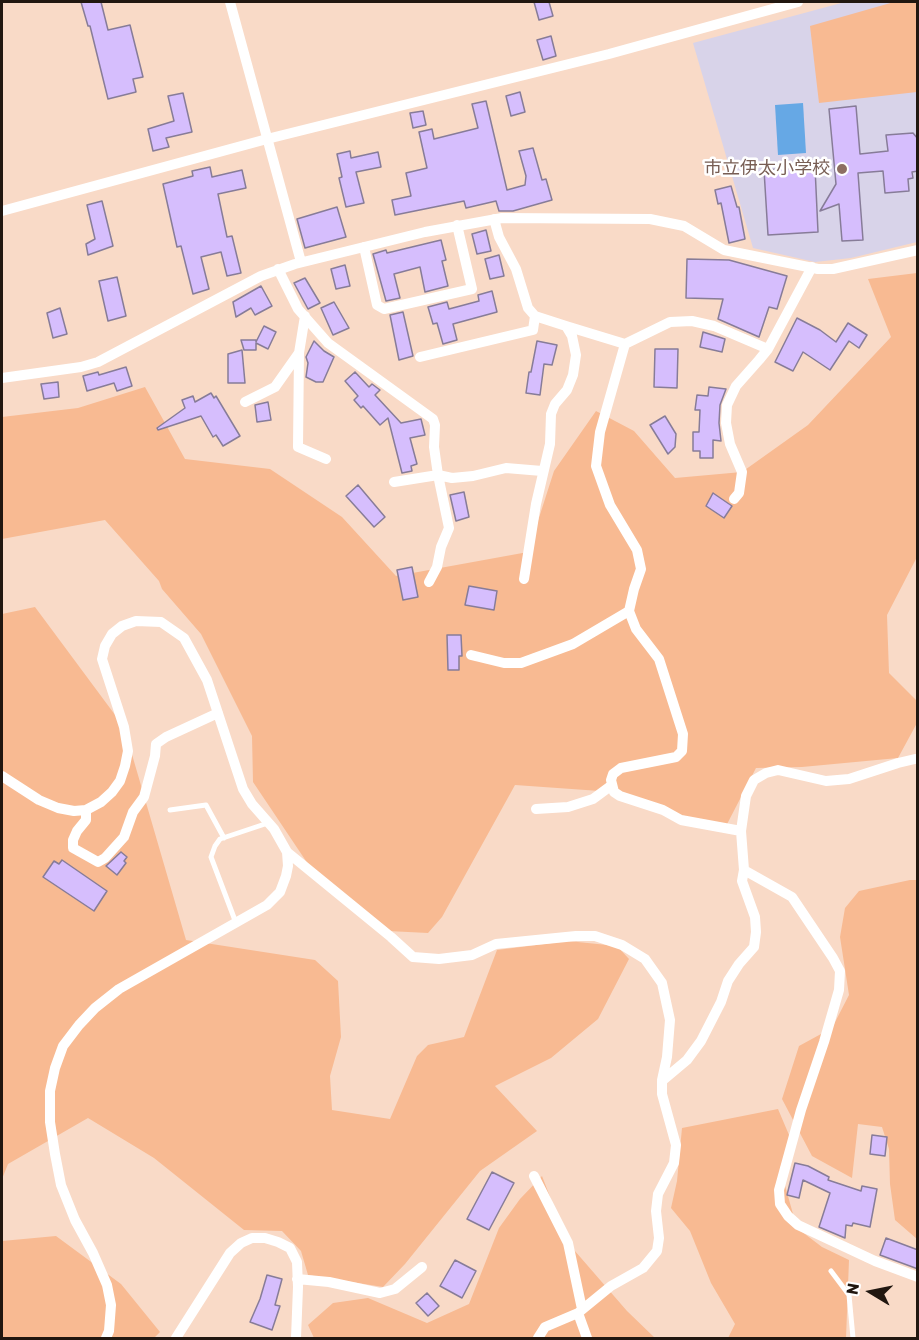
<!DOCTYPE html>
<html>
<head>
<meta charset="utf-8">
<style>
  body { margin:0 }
  #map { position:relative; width:919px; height:1340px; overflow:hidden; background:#f9dac7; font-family:Rubik,sans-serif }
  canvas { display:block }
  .frame { position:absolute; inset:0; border:3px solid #211710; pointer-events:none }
  .north { position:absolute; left:841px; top:1262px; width:60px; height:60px; -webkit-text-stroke:4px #fff; paint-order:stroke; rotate:280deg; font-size:16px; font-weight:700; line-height:24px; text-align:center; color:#211710 }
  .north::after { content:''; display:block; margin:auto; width:21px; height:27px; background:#211710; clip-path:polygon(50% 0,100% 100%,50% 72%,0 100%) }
</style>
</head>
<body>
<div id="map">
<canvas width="919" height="1340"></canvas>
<div class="frame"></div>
<div class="north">N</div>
</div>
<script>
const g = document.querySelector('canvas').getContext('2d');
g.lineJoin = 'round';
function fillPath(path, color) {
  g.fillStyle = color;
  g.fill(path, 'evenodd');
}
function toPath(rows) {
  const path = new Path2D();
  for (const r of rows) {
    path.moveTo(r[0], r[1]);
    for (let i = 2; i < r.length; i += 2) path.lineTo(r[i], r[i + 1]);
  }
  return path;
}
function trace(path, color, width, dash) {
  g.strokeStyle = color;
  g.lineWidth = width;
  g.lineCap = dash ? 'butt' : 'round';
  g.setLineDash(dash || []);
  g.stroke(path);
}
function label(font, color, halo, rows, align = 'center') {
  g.font = font + ' Rubik,"Noto Sans JP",sans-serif';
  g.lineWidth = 5;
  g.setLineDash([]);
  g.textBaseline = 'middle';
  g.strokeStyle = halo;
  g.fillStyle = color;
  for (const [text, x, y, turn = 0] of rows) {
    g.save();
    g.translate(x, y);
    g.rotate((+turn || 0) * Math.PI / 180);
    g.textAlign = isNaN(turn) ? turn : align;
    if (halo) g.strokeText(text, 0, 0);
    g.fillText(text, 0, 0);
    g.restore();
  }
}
fillPath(toPath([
  [845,2,917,2,917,242,851,258,815,262,753,248,693,43]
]), '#d8d3e9');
fillPath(toPath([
  [894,2,917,2,917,92,819,103,810,26],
  [917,273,917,557,887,615,889,673,917,701,917,723,898,758,802,767,756,768,724,830,614,792,515,785,442,917,428,933,388,931,310,867,253,782,252,736,201,634,162,589,159,581,105,520,2,539,2,417,78,408,145,387,185,459,270,469,342,517,396,576,528,552,554,471,596,411,634,431,675,478,742,472,808,425,891,337,868,279],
  [35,607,124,727,186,940,315,960,338,981,341,1037,330,1076,332,1110,390,1119,417,1056,428,1045,464,1037,497,950,568,941,617,946,629,959,598,1019,551,1058,495,1086,537,1131,480,1171,405,1264,383,1287,308,1275,301,1251,282,1231,244,1230,154,1158,88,1118,8,1164,2,1179,2,614],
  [910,880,917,880,917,1239,895,1220,890,1184,889,1149,882,1127,858,1124,852,1178,812,1156,782,1099,799,1046,832,1028,849,995,840,937,845,908,859,891],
  [778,1109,792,1142,780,1168,797,1228,822,1247,849,1260,846,1338,728,1338,735,1324,711,1283,690,1231,671,1208,677,1181,682,1128],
  [542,1176,568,1243,627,1311,655,1338,314,1338,308,1325,333,1303,368,1298,427,1323,469,1304,499,1228,520,1199],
  [56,1236,121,1284,160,1332,154,1338,2,1338,2,1241]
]), '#f8ba92');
fillPath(toPath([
  [803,103,806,153,778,155,775,105]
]), '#66a8e5');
const building = toPath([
  [81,2,101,2,108,30,130,25,143,77,133,79,136,92,108,99,90,26,88,26,81,2],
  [534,2,549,2,553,16,539,20,534,2],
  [551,36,556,56,543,60,537,40,551,36],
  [520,92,525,112,511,116,506,96,520,92],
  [183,93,192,132,166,138,169,147,153,151,148,129,174,121,168,96,183,93],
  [486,101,507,190,525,185,526,176,519,151,533,148,542,180,546,179,552,200,513,211,499,211,496,201,466,208,464,201,395,215,392,200,411,196,406,173,427,168,419,132,432,129,434,139,478,128,472,104,486,101],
  [856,106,860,154,888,151,886,135,913,133,918,139,918,171,912,172,913,178,908,179,909,191,885,193,883,171,858,173,863,240,842,241,839,204,820,211,836,184,829,109,856,106],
  [423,111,426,125,413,128,410,113,423,111],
  [350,151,351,158,378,152,381,167,356,172,364,203,346,207,339,178,342,177,337,154,350,151],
  [210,167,212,177,242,170,246,188,218,194,227,237,232,236,241,273,227,276,221,252,201,257,209,289,193,294,181,246,177,247,163,184,193,176,192,171,210,167],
  [815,167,818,232,768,235,764,170,815,167],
  [731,186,737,207,739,207,745,239,729,243,721,203,718,204,715,190,731,186],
  [102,201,113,246,88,255,86,244,95,239,87,205,102,201],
  [337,207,346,237,305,248,297,219,337,207],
  [486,230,491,251,477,254,472,234,486,230],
  [441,240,446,260,442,261,448,286,425,292,420,267,394,274,400,298,386,301,373,254,386,250,387,253,441,240],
  [499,255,504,276,490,279,485,259,499,255],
  [687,259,729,260,787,276,777,309,769,307,759,337,718,319,723,299,686,298,687,259],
  [345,265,350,286,336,289,331,269,345,265],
  [117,277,126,316,108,321,99,281,117,277],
  [305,278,320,303,308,309,294,283,305,278],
  [261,286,272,306,255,315,251,308,236,317,233,302,261,286],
  [492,291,497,312,453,324,457,340,443,344,437,323,433,324,428,307,447,302,449,309,479,301,478,295,492,291],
  [334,302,349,328,333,335,321,308,334,302],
  [60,308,67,334,53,338,47,313,60,308],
  [403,312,413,356,399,360,390,315,403,312],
  [797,318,820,330,836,342,848,323,867,335,859,348,849,341,830,370,803,352,793,371,775,362,797,318],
  [264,326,276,332,268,349,256,343,256,350,244,350,241,340,256,340,256,342,264,326],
  [703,332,725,339,722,352,700,347,703,332],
  [314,341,324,351,334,357,323,382,316,382,306,377,308,363,306,357,314,341],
  [537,341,557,345,552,365,544,364,540,395,526,393,529,372,531,372,537,341],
  [655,349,678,349,677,388,654,387,655,349],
  [242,350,245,383,228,383,228,354,242,350],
  [126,367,132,386,117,391,114,383,87,391,83,376,98,372,99,375,126,367],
  [355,372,369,387,372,384,380,390,375,395,401,423,421,419,425,435,410,438,417,464,411,466,412,471,402,473,388,418,380,425,363,406,361,408,354,400,358,396,345,381,355,372],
  [58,382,59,397,44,399,41,384,58,382],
  [709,387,726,389,720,405,719,423,721,441,713,440,713,458,700,458,700,451,693,451,693,432,699,432,700,410,695,410,697,395,708,396,709,387],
  [211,393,214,398,216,396,240,436,223,446,216,435,213,437,201,416,158,430,157,428,185,408,182,400,193,396,195,402,211,393],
  [268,402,271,420,257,422,255,405,268,402],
  [665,416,676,434,675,447,668,454,650,425,665,416],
  [358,485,385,517,374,527,346,496,358,485],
  [464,492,469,517,456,521,450,495,464,492],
  [713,493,732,506,724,518,706,506,713,493],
  [412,567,418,597,403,600,397,570,412,567],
  [469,586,497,591,494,610,465,605,469,586],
  [447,635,461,635,462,656,459,656,459,670,448,670,447,635],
  [121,852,127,857,124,861,126,863,117,875,106,866,121,852],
  [62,860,107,891,94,911,43,877,54,861,59,864,62,860],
  [872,1135,887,1137,885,1156,870,1154,872,1135],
  [795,1163,808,1166,829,1177,828,1180,861,1191,862,1186,877,1189,870,1227,853,1223,852,1226,846,1225,845,1238,819,1227,830,1193,803,1180,799,1198,787,1195,795,1163],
  [492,1172,514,1183,489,1230,467,1219,492,1172],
  [886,1238,918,1250,918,1269,880,1255,886,1238],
  [455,1260,476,1271,462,1298,440,1286,455,1260],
  [267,1275,282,1279,275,1305,280,1306,272,1330,250,1322,260,1299,267,1275],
  [427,1293,439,1306,428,1316,416,1303,427,1293]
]);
fillPath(building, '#d6befd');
trace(building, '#877c98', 1.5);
trace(toPath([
  [170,810,206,805,224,838],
  [236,923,211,857,215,846,220,839,268,823],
  [831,1271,849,1295,853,1338]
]), '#fff', 5);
trace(toPath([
  [230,2,301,262],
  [2,211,267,139,609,54,798,2],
  [494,219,499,237,516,269,528,308,535,316,566,326,572,336,576,355,573,375,567,390,555,404,551,414,550,444,536,504,524,579],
  [364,247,377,305,384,309,472,289,457,225],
  [278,269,298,309,328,343,433,419,435,425,434,447,438,475,449,528,441,547,437,567,429,582],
  [305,316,299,353,298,447,326,459],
  [566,326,625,344,670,322,692,321,714,326,768,349],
  [625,344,600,432,596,466,610,505,637,550,641,569,634,589,629,611,636,629,659,659,683,734,682,751,676,757,621,768,613,774,611,780,614,792,620,796,663,810,681,820,741,831],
  [420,357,533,330,535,316],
  [2,378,81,367,98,362,261,276,295,264,425,232,502,218,650,219,684,226,724,250,818,269,833,269,918,250],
  [245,402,275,387,299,353],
  [394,482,438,475,452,478,473,476,506,468,542,471],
  [734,499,739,493,742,472,730,444,726,423,727,405,736,386,759,360,768,349,812,267],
  [471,655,504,663,521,663,573,644,629,611],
  [2,776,39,800,58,808,74,811,86,810,101,802,112,792,120,781,125,766,128,751,124,727,102,659,105,646,112,634,122,626,136,621,161,622,184,638,207,680,243,789,252,804,274,829,287,852,288,866,286,876,280,892,267,905,119,989,95,1008,79,1025,63,1046,55,1068,50,1091,50,1122,55,1154,61,1185,75,1220,93,1253,107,1285,111,1305,109,1331,106,1338],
  [536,809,568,807,593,799,612,785],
  [86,810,86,820,77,831,73,840,73,848,98,862,105,858,124,837,133,812,144,797,155,756,156,744,166,737,218,713],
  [287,852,391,937,413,957,439,959,472,955,496,944,576,936,595,936,622,945,645,959,662,983,670,1020,667,1057,662,1080],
  [744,870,792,897,833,958,840,971,839,990,824,1042,801,1110,779,1190,780,1204,788,1216,798,1225,875,1261,918,1277],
  [534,1176,568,1243,582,1309],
  [297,1279,329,1282,380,1293,395,1289,422,1267],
  [578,1313,587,1338],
  [176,1338,230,1253,241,1243,252,1238,265,1238,278,1242,290,1248,297,1262,298,1287,296,1338],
  [538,1338,545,1327,578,1313,611,1286,643,1268,657,1251,659,1238,656,1211,658,1194,674,1163,676,1145,662,1094,662,1081,687,1060,701,1041,721,1002,728,981,739,964,754,947,756,932,755,917,742,881,744,870,741,831,746,796,754,780,766,773,778,770,826,781,849,779,898,763,915,759]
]), '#fff', 10);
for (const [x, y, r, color] of [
  [842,169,6,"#8d6e63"]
]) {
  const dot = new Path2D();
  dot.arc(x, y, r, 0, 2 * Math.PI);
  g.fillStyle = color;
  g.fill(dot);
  trace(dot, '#fff', 2);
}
label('18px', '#785e54', '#fff', [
  ["市立伊太小学校",830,169]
], 'right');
</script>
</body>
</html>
